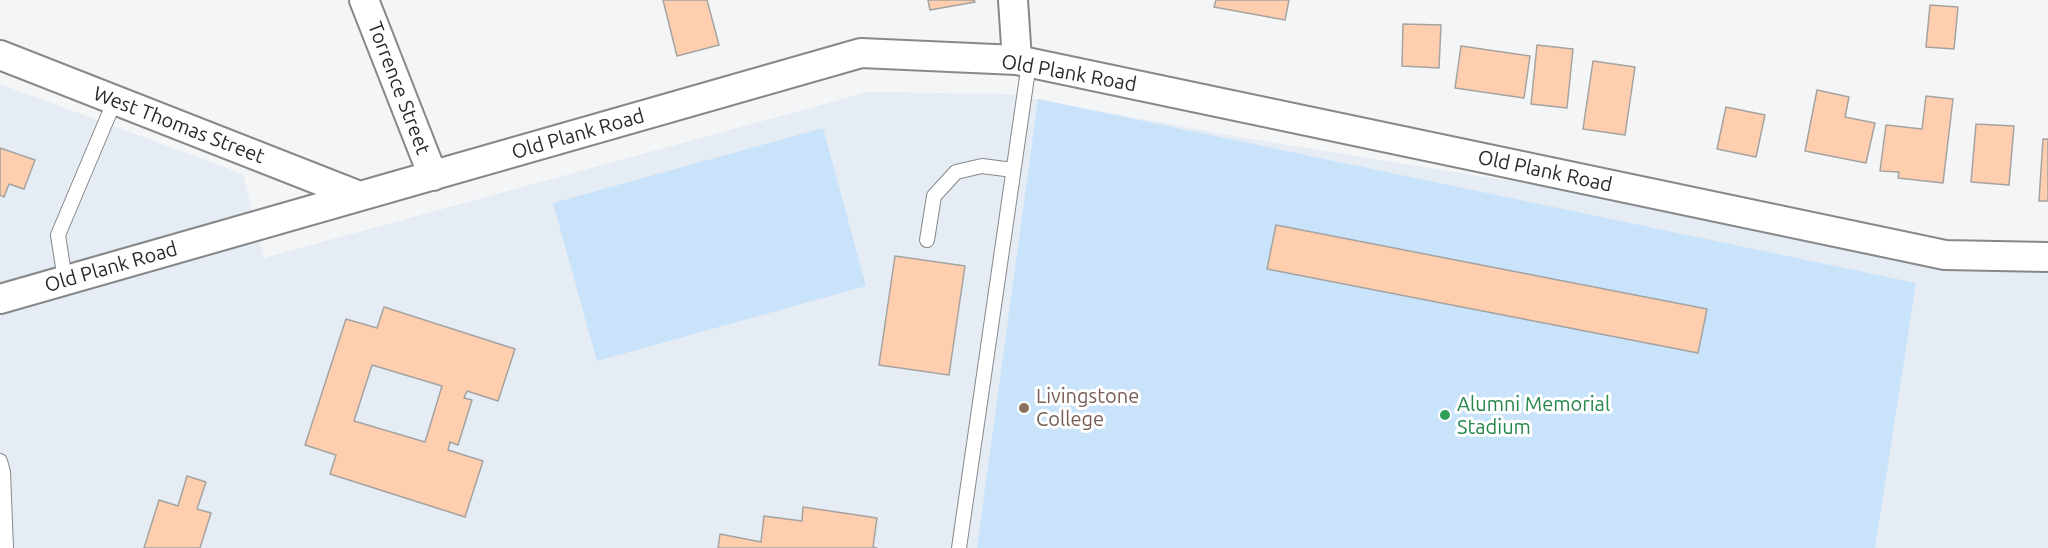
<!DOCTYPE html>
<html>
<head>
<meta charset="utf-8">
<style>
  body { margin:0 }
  canvas { display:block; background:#f4f5f7 }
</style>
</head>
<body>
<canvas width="2048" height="548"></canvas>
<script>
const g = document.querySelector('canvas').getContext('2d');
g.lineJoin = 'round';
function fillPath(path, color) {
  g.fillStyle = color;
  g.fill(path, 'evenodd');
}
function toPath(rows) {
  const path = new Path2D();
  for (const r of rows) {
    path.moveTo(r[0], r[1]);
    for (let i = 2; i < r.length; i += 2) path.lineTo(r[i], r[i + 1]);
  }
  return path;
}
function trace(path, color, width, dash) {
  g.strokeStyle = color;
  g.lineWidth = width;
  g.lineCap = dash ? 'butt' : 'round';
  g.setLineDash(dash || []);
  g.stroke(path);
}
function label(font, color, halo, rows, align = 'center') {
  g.font = font + ' Ubuntu,sans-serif';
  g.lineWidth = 6;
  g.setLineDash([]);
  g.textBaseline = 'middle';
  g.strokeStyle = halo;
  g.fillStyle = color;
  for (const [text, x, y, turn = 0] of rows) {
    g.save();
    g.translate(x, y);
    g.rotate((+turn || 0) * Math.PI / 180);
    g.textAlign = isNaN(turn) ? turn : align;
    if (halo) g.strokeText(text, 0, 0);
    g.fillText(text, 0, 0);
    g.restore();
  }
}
fillPath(toPath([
  [0,84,243,174,264,258,868,92,1008,94,1250,139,2048,268,2048,548,0,548]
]), '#e5ecf4');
fillPath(toPath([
  [1038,99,1916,283,1875,548,977,548],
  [823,128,866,286,597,361,553,203]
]), '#c9e3fb');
const building = toPath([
  [663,0,707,0,719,45,677,56,663,0],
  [928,0,974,0,975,2,930,10,928,0],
  [1216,0,1289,0,1285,20,1214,7,1216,0],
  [1930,5,1958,7,1954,49,1926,47,1930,5],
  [1403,24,1441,25,1439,68,1402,66,1403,24],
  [1537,45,1573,49,1567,108,1531,104,1537,45],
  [1461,46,1530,56,1524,98,1455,88,1461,46],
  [1593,61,1635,67,1625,135,1583,129,1593,61],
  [1817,90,1849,97,1845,117,1875,123,1866,163,1805,151,1817,90],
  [1926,96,1953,99,1943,183,1898,178,1899,172,1880,171,1886,125,1922,129,1926,96],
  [1726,107,1765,115,1756,157,1717,149,1726,107],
  [1976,124,2014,126,2009,185,1971,182,1976,124],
  [2043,139,2048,139,2048,201,2039,201,2043,139],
  [0,148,35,160,24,189,9,184,4,197,0,195,0,148],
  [1276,225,1707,309,1698,353,1267,269,1276,225],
  [895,256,965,266,949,375,879,365,895,256],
  [384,307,515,349,498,401,467,391,464,398,472,400,458,445,450,442,448,450,483,461,465,517,330,474,336,455,305,445,346,319,377,328,384,307],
  [372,365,442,386,425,442,354,421,372,365],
  [187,476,206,482,197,509,211,513,200,548,144,548,159,500,178,506,187,476],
  [803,507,877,518,873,547,877,548,718,548,720,534,761,542,764,516,802,521,803,507]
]);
fillPath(building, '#feceae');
trace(building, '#a5a3a1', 1.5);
const lane = toPath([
  [927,240,934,196,956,172,982,166,1013,170],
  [65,280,58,235,115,100],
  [0,461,3,472,6,548],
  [959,548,1029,63]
]);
const street = toPath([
  [364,0,433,176],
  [1013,0,1017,60],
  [0,55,357,195],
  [0,299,861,53,1017,60,1945,255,2048,257]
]);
trace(lane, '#86888a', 16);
trace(street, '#86888a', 32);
trace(lane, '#fff', 14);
trace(street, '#fff', 28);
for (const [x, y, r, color] of [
  [1024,408,6,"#8d6e63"],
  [1445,415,6,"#2e9e5b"]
]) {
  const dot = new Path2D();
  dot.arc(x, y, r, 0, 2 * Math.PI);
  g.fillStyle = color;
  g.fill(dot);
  trace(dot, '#fff', 2);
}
label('20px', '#292a2a', '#fff', [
  ["Old Plank Road",1069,73,10],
  ["Torrence Street",399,88,69],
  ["West Thomas Street",179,125,21],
  ["Old Plank Road",578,134,-16],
  ["Old Plank Road",1545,171,12],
  ["Old Plank Road",111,267,-16]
]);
label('20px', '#785e54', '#fff', [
  ["Livingstone",1036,396],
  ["College",1036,419]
], 'left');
label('20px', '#27864d', '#fff', [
  ["Alumni Memorial",1457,404],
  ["Stadium",1457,427]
], 'left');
</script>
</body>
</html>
